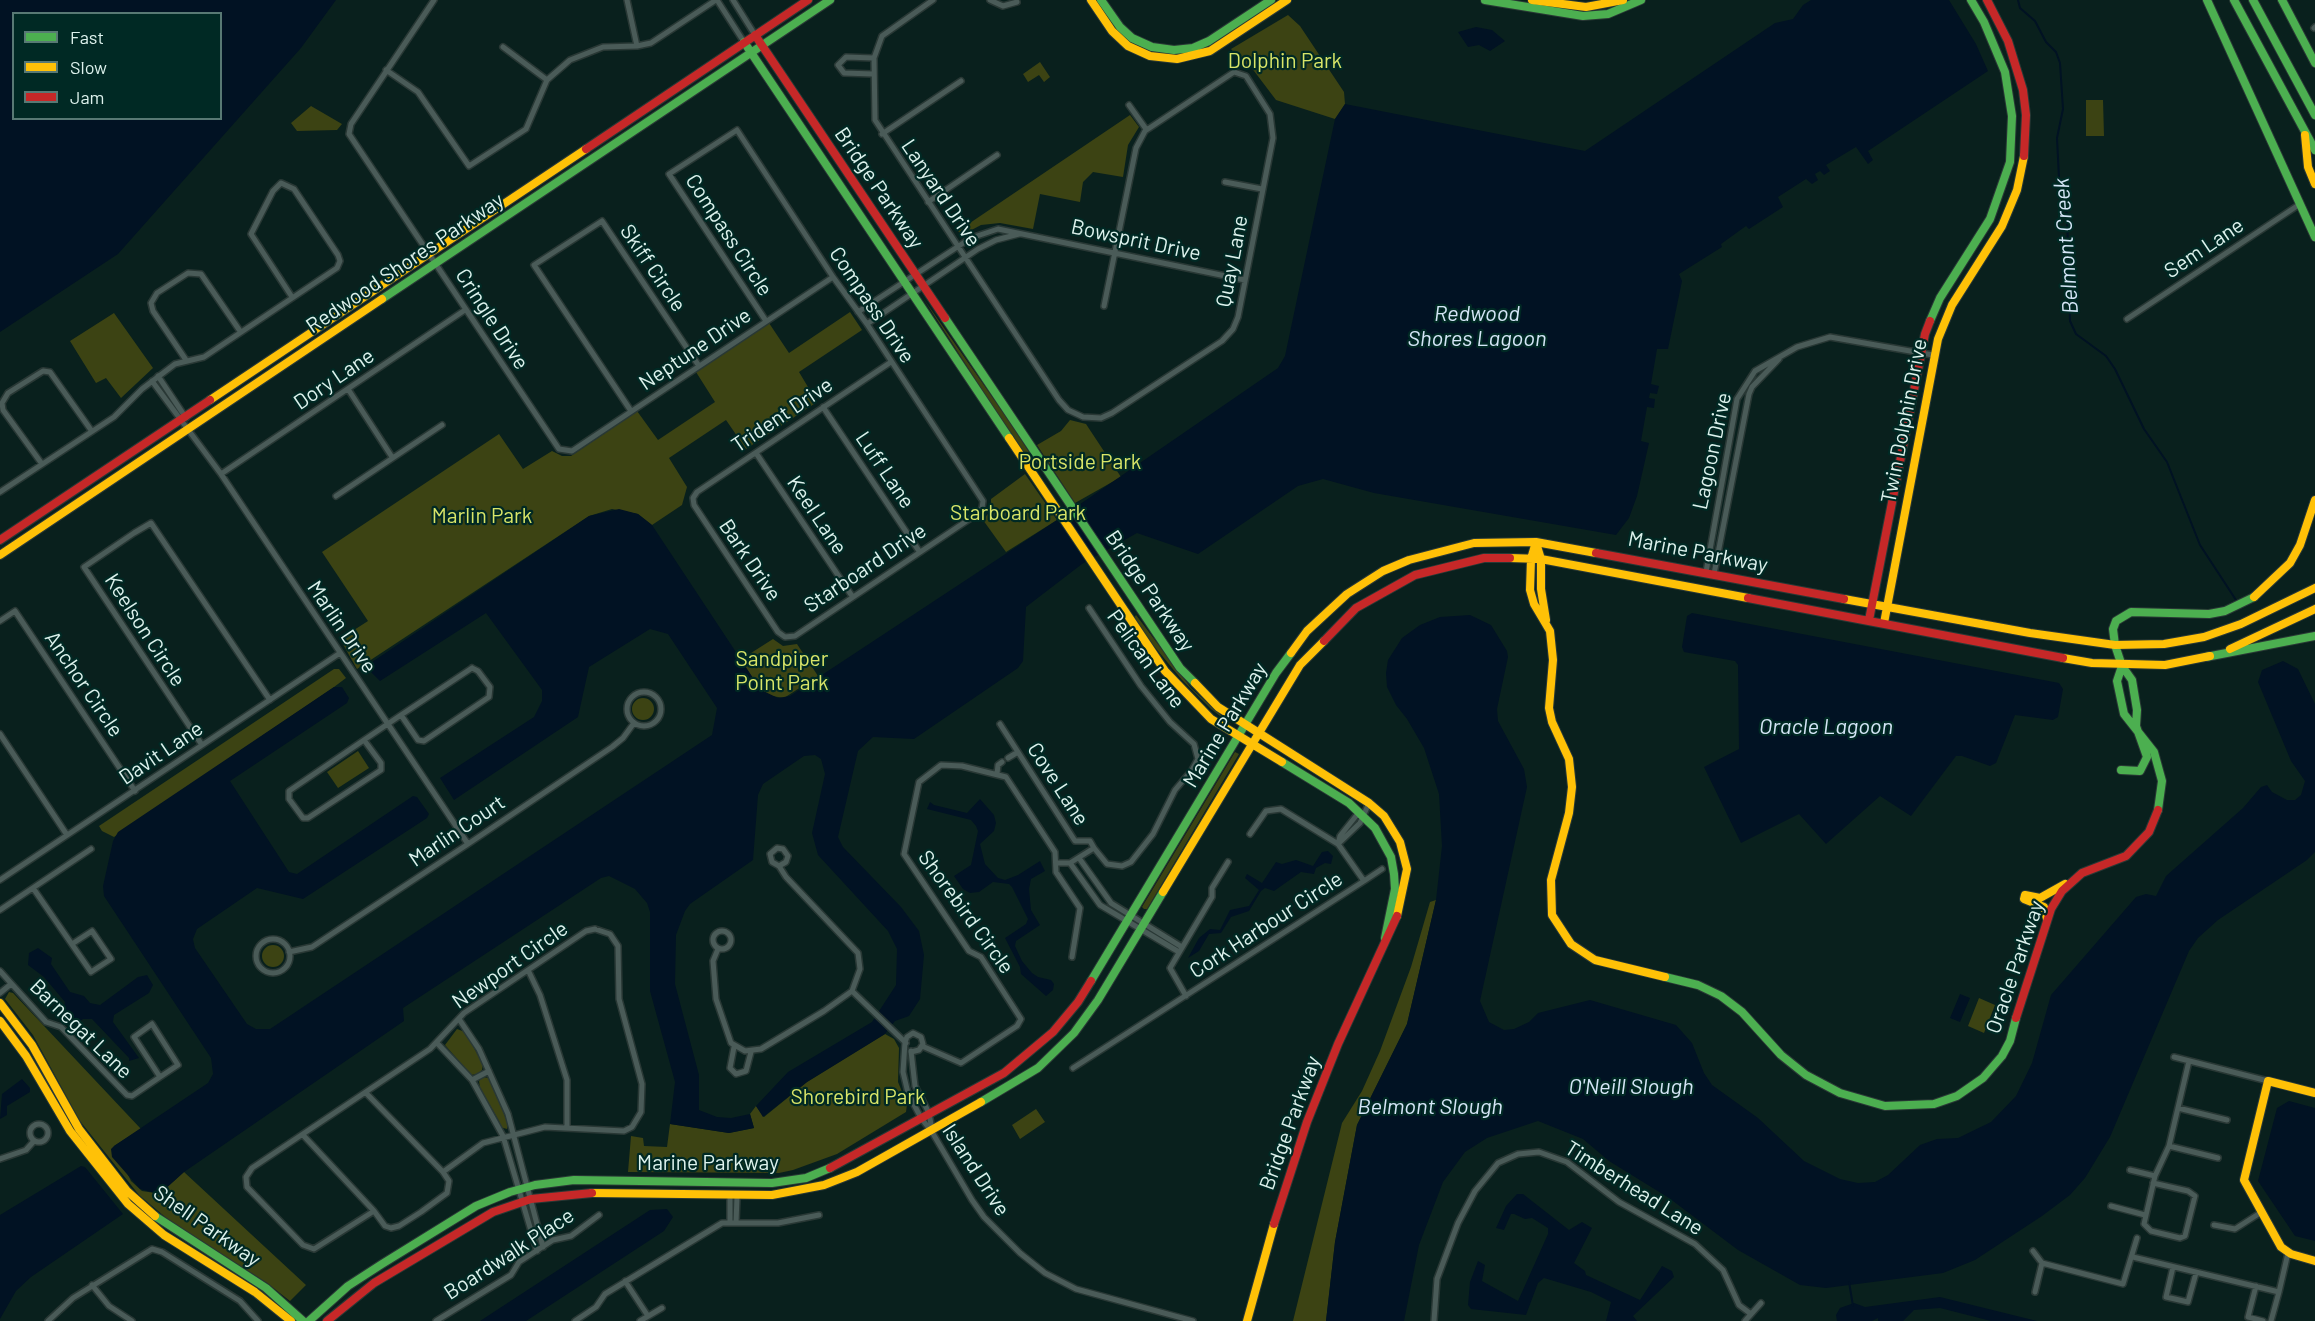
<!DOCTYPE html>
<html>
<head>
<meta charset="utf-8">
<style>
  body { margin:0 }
  #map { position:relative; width:2315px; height:1321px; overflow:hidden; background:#09201d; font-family:Barlow,sans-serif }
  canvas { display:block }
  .legend { position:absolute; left:12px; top:12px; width:210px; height:108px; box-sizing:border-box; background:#002924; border:2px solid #587974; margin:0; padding:8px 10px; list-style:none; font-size:18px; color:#ddf2ed }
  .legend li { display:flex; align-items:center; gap:12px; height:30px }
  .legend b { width:30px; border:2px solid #587974 }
</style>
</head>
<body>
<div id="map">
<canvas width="2315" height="1321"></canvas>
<ul class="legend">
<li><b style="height:8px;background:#4caf50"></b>Fast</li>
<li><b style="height:8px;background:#ffc107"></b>Slow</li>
<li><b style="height:8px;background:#c62828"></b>Jam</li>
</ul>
</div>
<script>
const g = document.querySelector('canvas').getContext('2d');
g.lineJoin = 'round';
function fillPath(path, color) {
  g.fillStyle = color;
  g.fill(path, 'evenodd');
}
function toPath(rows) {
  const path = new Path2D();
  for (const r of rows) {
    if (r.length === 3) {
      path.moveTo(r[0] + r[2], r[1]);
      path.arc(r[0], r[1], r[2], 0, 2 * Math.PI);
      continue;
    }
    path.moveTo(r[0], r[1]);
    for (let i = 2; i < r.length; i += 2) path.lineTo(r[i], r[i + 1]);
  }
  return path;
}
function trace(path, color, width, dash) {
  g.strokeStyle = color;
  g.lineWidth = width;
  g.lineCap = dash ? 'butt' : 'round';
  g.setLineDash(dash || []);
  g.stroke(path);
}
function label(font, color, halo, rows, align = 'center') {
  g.font = font + ' Barlow,sans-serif';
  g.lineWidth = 4.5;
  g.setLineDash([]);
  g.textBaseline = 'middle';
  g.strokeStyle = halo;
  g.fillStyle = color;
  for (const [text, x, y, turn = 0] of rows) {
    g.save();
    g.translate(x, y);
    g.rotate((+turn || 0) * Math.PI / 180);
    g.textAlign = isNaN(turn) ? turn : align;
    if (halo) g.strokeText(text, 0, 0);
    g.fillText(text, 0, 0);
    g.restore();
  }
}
fillPath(toPath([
  [1288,15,1300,26,1344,92,1345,104,1335,119,1276,100,1251,67,1242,63,1231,49],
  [1040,62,1050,77,1044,82,1039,75,1028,82,1023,74],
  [2086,100,2103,100,2104,136,2086,136],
  [311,106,342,124,337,130,297,131,291,123],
  [1130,115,1139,127,1128,145,1123,177,1093,172,1083,182,1080,202,1040,194,1033,229,1000,223,981,225,962,235,958,231],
  [923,298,1009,421,1029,452,1028,455,1025,454,988,399],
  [850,312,862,330,799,372,817,402,746,449,726,420,669,458,687,487,682,505,652,525,638,514,612,509,589,516,357,669,340,639,368,621,322,552,499,434,523,469,552,451,562,456,571,456,637,411,658,440,715,402,696,372,769,323,789,353],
  [114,313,153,368,121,398,106,378,96,383,70,341],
  [1070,420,1086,424,1121,477,1075,503,1037,445,1061,431],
  [1025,474,1057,520,1006,552,983,520,991,510,991,499],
  [1136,615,1191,688,1232,725,1211,709,1182,680,1149,640,1134,618],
  [773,639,783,646,797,644,818,676,784,698,772,696,761,690,740,660],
  [334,669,339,669,346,678,334,687,114,837,102,831,99,826],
  [643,709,11],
  [358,751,369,768,338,788,327,772],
  [1235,752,1239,754,1147,909,1144,909,1142,907],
  [1436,900,1407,1024,1357,1125,1335,1242,1326,1321,1293,1321,1342,1123,1362,1091,1380,1051,1411,967,1430,902],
  [273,956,11],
  [9,992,13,993,141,1129,114,1146,131,1181,142,1191,155,1193,164,1190,184,1172,306,1285,290,1301,267,1283,170,1221,139,1195,80,1121,33,1035,5,999],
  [1979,998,1995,1005,1984,1033,1968,1026],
  [457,1029,465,1032,483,1064,482,1070,478,1074,471,1075,445,1045],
  [885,1034,894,1039,899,1048,898,1082,907,1104,906,1112,837,1154,793,1170,779,1173,628,1172,631,1136,643,1138,644,1146,667,1147,670,1124,729,1133,754,1128,750,1114,756,1106,764,1117,807,1082],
  [482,1077,490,1078,508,1124,507,1129,500,1127,499,1121,480,1088,479,1081],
  [1036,1109,1045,1122,1020,1139,1012,1125]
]), '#3c4313');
fillPath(toPath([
  [0,0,336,0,301,48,118,254,0,332],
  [14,14,220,14,220,118,14,118],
  [1811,0,1949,0,1976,44,1988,71,1868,151,1873,160,1868,164,1856,147,1826,165,1830,171,1824,175,1820,171,1815,174,1818,180,1812,184,1806,179,1778,197,1783,207,1749,229,1746,226,1721,244,1722,247,1679,274,1682,281,1668,349,1657,349,1651,384,1659,386,1657,394,1650,393,1649,398,1655,399,1654,408,1647,407,1641,441,1649,443,1637,496,1629,518,1616,535,1374,493,1323,479,1298,486,1198,554,1137,533,1082,564,1026,607,1023,661,1018,668,914,739,873,737,858,751,838,837,843,847,901,907,919,931,924,955,920,999,909,1016,895,1021,885,1034,807,1082,763,1117,756,1106,788,1072,872,1022,896,985,897,949,888,931,818,855,812,833,825,774,821,759,815,755,804,756,763,784,758,795,753,860,690,904,685,911,676,935,675,984,699,1075,699,1110,717,1117,731,1118,750,1114,754,1128,729,1133,670,1124,675,1082,650,991,650,912,647,903,635,889,609,876,601,878,403,1008,404,1021,184,1172,164,1190,155,1193,140,1189,112,1157,111,1149,114,1146,208,1083,213,1074,211,1058,104,896,103,886,113,841,118,832,334,687,342,687,349,698,347,703,230,781,289,872,297,874,413,796,417,797,429,814,427,818,303,899,257,888,197,929,193,939,195,948,247,1024,256,1029,270,1029,712,735,717,708,668,634,650,629,589,667,578,717,454,800,440,778,534,717,542,701,542,690,486,613,380,681,370,671,372,662,589,516,619,509,638,514,652,525,761,690,778,698,790,696,1057,520,1278,368,1285,356,1335,119,1345,104,1585,151,1775,23,1793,19,1803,5],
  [1476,27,1492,30,1505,41,1490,51,1479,45,1468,47,1458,32],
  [1692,613,2059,683,2063,689,2058,717,2053,720,2015,715,1996,763,1990,766,1962,756,1956,756,1911,816,1880,796,1826,844,1799,814,1741,843,1704,767,1739,749,1738,665,1735,661,1684,652,1682,647,1687,616],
  [1470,615,1491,625,1507,651,1508,657,1497,709,1498,721,1524,769,1527,787,1480,1001,1489,1022,1504,1030,1514,1029,1529,1022,1538,1013,1590,1000,1676,1025,1692,1043,1704,1073,1712,1085,1758,1118,1804,1161,1840,1179,1858,1183,1875,1182,1888,1175,1920,1145,1937,1139,1958,1138,1991,1122,2016,1096,2032,1063,2051,995,2136,897,2146,894,2156,896,2166,876,2243,808,2261,787,2267,785,2272,792,2287,800,2295,800,2301,795,2305,781,2291,761,2258,682,2262,670,2283,661,2298,669,2315,704,2315,852,2307,860,2218,920,2198,938,2189,951,2110,1137,2085,1178,2070,1195,2042,1216,1975,1260,1943,1273,1826,1288,1800,1285,1738,1250,1669,1198,1609,1161,1583,1139,1538,1121,1487,1138,1465,1152,1443,1182,1419,1245,1404,1321,1326,1321,1335,1242,1357,1125,1407,1024,1436,900,1442,846,1439,794,1424,748,1407,719,1396,705,1387,687,1386,673,1388,660,1402,638,1420,625,1440,617],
  [980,799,994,815,996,823,994,831,980,844,985,864,998,878,1005,880,1018,875,1040,861,1045,871,1031,879,1029,889,1031,910,1040,925,1016,941,1015,946,1022,961,1032,973,1038,977,1051,980,1054,984,1053,990,1046,996,1021,974,1020,967,1005,938,1026,924,1028,919,1012,887,1009,884,993,882,979,892,970,893,963,889,954,876,971,865,978,831,976,826,971,820,927,809,930,802,934,805,967,813],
  [1328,851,1333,856,1331,864,1325,863,1316,868,1314,874,1301,872,1274,891,1265,888,1261,891,1249,911,1231,917,1221,933,1209,934,1199,951,1188,958,1199,938,1210,929,1220,930,1230,910,1249,906,1259,890,1245,878,1247,874,1262,883,1276,862,1282,864,1296,860,1313,866,1322,852],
  [38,948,52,958,51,964,70,992,84,996,90,1003,100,1005,138,977,147,975,153,985,149,993,114,1015,113,1022,139,1058,129,1061,129,1058,92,1019,83,1019,77,1023,63,1010,65,1002,44,977,28,965,29,953],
  [1960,994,1970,998,1960,1022,1950,1018],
  [22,1079,30,1088,30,1092,7,1106,7,1115,0,1119,2,1094],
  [2289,1101,2315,1108,2315,1241,2295,1236,2258,1181,2277,1108],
  [81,1166,85,1167,123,1214,31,1277,16,1291,0,1319,0,1215],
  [1517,1194,1523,1194,1569,1230,1582,1222,1592,1228,1574,1263,1585,1271,1586,1275,1640,1300,1662,1266,1672,1271,1674,1277,1633,1316,1637,1321,1606,1321,1611,1302,1591,1292,1544,1278,1538,1283,1526,1315,1471,1309,1468,1305,1470,1282,1478,1261,1485,1265,1482,1281,1518,1301,1548,1234,1548,1228,1532,1218,1525,1219,1514,1214,1511,1214,1504,1230,1496,1228,1506,1206],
  [667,1209,673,1217,664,1231,526,1321,480,1321,650,1210],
  [1940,1297,2037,1321,1991,1321,1940,1308,1914,1310,1903,1321,1878,1321,1878,1318,1872,1321,1837,1321,1836,1315,1840,1308,1854,1303,1865,1307]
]), '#011223');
trace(toPath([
  [2018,0,2020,8,2035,21,2046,42,2056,52,2060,63,2063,109,2057,138,2059,178,2067,215,2070,321,2076,334,2106,356,2115,369,2144,429,2167,462,2200,545,2236,600],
  [1849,1282,1853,1306]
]), '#011223', 2);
const street = toPath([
  [434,0,351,124,349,134,559,449,572,451,833,277],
  [627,0,637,46],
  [717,0,744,42],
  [733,0,755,35],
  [933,0,882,36,874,58,875,120,1059,400,1068,410,1083,417,1101,418,1112,413,1222,341,1233,329,1238,317,1273,138,1270,114,1246,76,1234,72,1145,131,1136,148,1104,306],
  [990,0,1003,6,1017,2],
  [2314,28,2315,27],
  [503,47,547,80],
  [386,70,418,92,469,166,526,129,547,80,570,60,603,47,637,46,651,43,716,0],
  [873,74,844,73,838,65,846,57,874,58],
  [1129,105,1146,129],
  [882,134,961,81],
  [1225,182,1262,189],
  [928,202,997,155],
  [858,312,971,238,998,229,1245,280],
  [2127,319,2300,204],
  [766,321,669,174,737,130,833,277,867,324,983,501,982,508,977,514,795,636,785,637,778,632,694,505,693,498,697,492,891,362],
  [867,324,978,249,996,240,1019,234],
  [186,360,153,311,151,303,157,293,188,273,201,274,240,331],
  [158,376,186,418],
  [152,381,221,474,468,844],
  [348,389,392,457],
  [823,407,919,551],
  [631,411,534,265,602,221,699,366],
  [756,453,852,596],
  [42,464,3,410,2,403,8,393,43,371,50,372,91,430],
  [221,474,465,310],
  [0,492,114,417,142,389,175,364,204,357,337,268,340,261,338,255,294,189,281,183,273,191,251,234,292,297],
  [336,496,442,425],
  [1706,572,1737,399,1755,371,1797,347,1830,337,1933,355],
  [1714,574,1749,394,1752,387,1779,359],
  [0,621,15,611,135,791],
  [472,668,478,671,490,687,489,697,424,741,418,740,401,715,472,668],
  [644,709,17],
  [1000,724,1075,841,1090,841,1094,848],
  [0,734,67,835],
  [364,740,381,763,381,770,308,818,303,818,289,799,289,791,364,740],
  [364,740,401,715],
  [202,745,84,567,134,533,151,523,270,700],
  [1008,758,1018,752],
  [997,774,998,765,1002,762],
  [1338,844,1360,823,1369,803],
  [1338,844,1340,836,1356,816,1362,814],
  [1079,858,1111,903,1182,947],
  [1056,863,1070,863,1094,848,1107,864,1122,866,1131,862,1153,834,1175,790,1192,770,1198,759,1194,744,1170,722,1141,686,1089,608],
  [1070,863,1100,905,1179,952],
  [0,880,340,653],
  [1364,881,1382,869],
  [33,888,91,972,111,959,92,931,72,944],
  [0,910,91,849],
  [595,929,610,934,618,946,619,999,642,1084,641,1112,632,1127,624,1131,545,1127,483,1143,443,1172,449,1181,447,1193,421,1212,399,1226,391,1228,385,1226,374,1211,314,1249,303,1245,247,1187,246,1177,252,1168,430,1049,464,1013,586,931,595,929],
  [722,940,9],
  [273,956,17],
  [718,949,713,961,716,999,731,1043,745,1051,761,1049,824,1011,852,991,860,969,858,953,786,877,779,866,772,862,770,854,777,848,783,849,788,856,786,862,779,866],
  [289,952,312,947,468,844,612,747,623,738,634,723],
  [528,970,540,995,567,1080,567,1127],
  [0,971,46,1022,61,1027,127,1095,132,1096,160,1077],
  [852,991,906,1043],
  [0,993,11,984],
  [1186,996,1170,968,1212,897,1212,888,1228,862],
  [459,1019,479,1049,508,1114,543,1247],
  [152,1024,178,1065,160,1077,134,1037,152,1024],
  [437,1043,472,1080,503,1136,537,1251],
  [922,1046,961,1063,1017,1026,1021,1019,981,957,969,951,904,854,919,782,941,765,962,766,1006,777,1055,852,1056,872,1080,908,1072,957],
  [734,1047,730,1068,736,1074,746,1071,751,1052],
  [911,1051,915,1086,929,1113,932,1130],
  [911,1052,919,1050,923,1044,921,1037,913,1033,907,1037,905,1042,903,1072,908,1093,921,1118,932,1132,972,1200,984,1217,1020,1253,1045,1273,1076,1289,1193,1321],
  [2174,1057,2268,1081],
  [1073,1068,1364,881,1338,844,1281,809,1266,811,1250,834],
  [472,1080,489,1071],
  [366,1093,443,1172],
  [2178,1108,2227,1120],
  [39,1133,9],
  [303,1135,374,1211],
  [2169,1146,2218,1158],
  [0,1159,26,1150,34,1141],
  [2130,1170,2155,1176],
  [2153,1183,2188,1191,2195,1196,2185,1236,2180,1238,2151,1231,2144,1224,2155,1176,2169,1146,2189,1061],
  [2111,1206,2145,1215],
  [730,1223,730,1196],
  [736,1223,737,1197],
  [2214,1225,2235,1229,2260,1213],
  [2033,1251,2042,1263,2123,1284,2137,1238],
  [2133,1257,2279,1292,2288,1253],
  [2173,1267,2166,1297,2188,1302,2196,1273],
  [625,1281,648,1316],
  [92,1285,109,1306,132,1321],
  [2256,1286,2248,1317,2263,1321],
  [2035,1292,2042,1263],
  [48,1321,73,1298,152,1249,162,1252,240,1301,258,1321],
  [436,1321,511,1275,519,1262,553,1240,571,1236,599,1215],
  [575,1321,596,1307,605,1294,722,1223,778,1223,819,1215],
  [640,1321,662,1308],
  [1434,1321,1437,1279,1458,1223,1475,1191,1498,1163,1518,1154,1539,1152,1567,1162,1619,1202,1695,1244,1723,1270,1739,1305,1751,1314],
  [1745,1321,1761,1303],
  [2271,1321,2279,1292]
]);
const fast = toPath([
  [1101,0,1120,27,1132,38,1152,47,1174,50,1193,48,1209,41,1271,0],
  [1485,0,1583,16,1608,14,1641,0],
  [2207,0,2315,237],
  [2234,0,2315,150],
  [2253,0,2315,115],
  [2282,0,2315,63],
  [744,42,1009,438],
  [382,299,830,0],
  [945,318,1180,668,1195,683],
  [1930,321,1940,298,1990,219,2010,162,2012,116,2005,72,1984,22,1971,0],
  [2206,657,2315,636],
  [2122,666,2117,681,2124,714,2154,752,2162,781,2158,810],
  [1282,762,1349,803,1375,828,1391,857,1394,874,1395,889,1385,938],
  [2121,770,2140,771,2147,757,2136,726,2137,710,2132,680,2122,666,2115,645,2113,629,2116,621,2131,612,2209,614,2225,611,2254,597],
  [1665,977,1698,985,1721,996,1742,1012,1781,1055,1806,1075,1840,1093,1885,1106,1934,1104,1957,1096,1983,1078,2002,1056,2010,1041,2016,1018],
  [1091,981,1276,673,1291,653],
  [981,1102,1038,1068,1074,1033,1098,1000,1163,892],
  [155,1216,266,1288,303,1321],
  [309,1321,348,1286,382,1264,476,1206,510,1192,535,1185,574,1180,772,1183,806,1178,830,1168]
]);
const slow = toPath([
  [1091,0,1112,31,1128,46,1150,56,1177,59,1210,51,1287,0],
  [1532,0,1586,7,1623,0],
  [2305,135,2308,167,2315,184],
  [210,400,586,149],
  [1009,438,1165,671,1211,719,1282,762],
  [1536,542,1531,559,1530,590,1534,604,1550,631,1553,660,1549,708,1552,722,1569,759,1572,787,1569,813,1551,880,1552,915,1571,944,1595,960,1665,977],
  [1536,543,1541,559,1541,589,1546,620],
  [0,555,382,299],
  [1510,558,1541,559,1748,598],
  [2254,597,2290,563,2300,545,2315,500],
  [1844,599,2030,633,2115,645,2164,644,2204,637,2241,624,2315,588],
  [1884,623,1938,339,1952,305,2002,226,2017,190,2024,156],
  [2230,649,2315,609],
  [1291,653,1307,631,1347,594,1383,571,1409,560,1474,543,1536,542,1596,553],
  [2063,658,2092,663,2165,665,2210,656],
  [1195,683,1218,707,1369,803,1384,816,1400,842,1407,869,1397,916],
  [1163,892,1300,665,1324,641],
  [2047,919,2044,907,2024,899,2025,895,2040,898,2065,884],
  [0,1003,32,1045,79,1129,127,1191,155,1216],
  [0,1021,26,1056,70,1131,128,1204,164,1235,255,1292,291,1321],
  [2315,1093,2268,1081,2244,1180,2281,1247,2291,1254,2315,1261],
  [592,1193,772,1195,824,1185,857,1172,981,1102],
  [1247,1321,1274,1224]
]);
const jam = toPath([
  [1987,0,2008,41,2023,90,2026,115,2024,156],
  [755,35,945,318],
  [586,149,808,0],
  [0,540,210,400],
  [1596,553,1844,599],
  [1748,598,2063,658],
  [1869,620,1925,334,1930,321],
  [1324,641,1356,608,1415,575,1484,558,1510,558],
  [2016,1018,2051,909,2062,891,2082,873,2126,856,2149,832,2158,810],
  [830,1168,1004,1073,1053,1032,1078,1002,1091,981],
  [1274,1224,1307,1122,1338,1044,1397,916],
  [327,1321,374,1283,493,1212,531,1199,592,1193]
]);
trace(street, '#293835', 8);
trace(fast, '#293835', 10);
trace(slow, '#293835', 10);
trace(jam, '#293835', 10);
trace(street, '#4a5b58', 5);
trace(fast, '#4caf50', 8);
trace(slow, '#ffc107', 8);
trace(jam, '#c62828', 8);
label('21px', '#d8e568', '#002924', [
  ["Dolphin Park",1285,61],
  ["Portside Park",1080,462],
  ["Starboard Park",1018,513],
  ["Marlin Park",482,516],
  ["Sandpiper",782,659],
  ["Point Park",782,683],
  ["Shorebird Park",858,1097]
]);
label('21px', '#ddf2ed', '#002924', [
  ["Bridge Parkway",879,188,56],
  ["Lanyard Drive",941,193,56],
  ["Compass Circle",729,235,57],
  ["Bowsprit Drive",1136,240,12],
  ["Sem Lane",2204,248,-34],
  ["Quay Lane",1232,261,-79],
  ["Redwood Shores Parkway",405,263,-34],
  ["Skiff Circle",653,268,56],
  ["Compass Drive",872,305,56],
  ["Cringle Drive",492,319,57],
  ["Neptune Drive",695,349,-34],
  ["Dory Lane",334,379,-34],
  ["Trident Drive",782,415,-34],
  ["Twin Dolphin Drive",1904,421,-79],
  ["Lagoon Drive",1712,451,-78],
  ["Luff Lane",885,470,56],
  ["Keel Lane",817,515,56],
  ["Marine Parkway",1698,552,11],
  ["Bark Drive",750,560,56],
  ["Starboard Drive",865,568,-34],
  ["Bridge Parkway",1150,591,56],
  ["Marlin Drive",342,627,56],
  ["Keelson Circle",145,630,57],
  ["Pelican Lane",1146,659,54],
  ["Anchor Circle",84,684,56],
  ["Marine Parkway",1225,725,-59],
  ["Davit Lane",161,753,-34],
  ["Cove Lane",1058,784,57],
  ["Marlin Court",457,831,-34],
  ["Shorebird Circle",966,912,54],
  ["Cork Harbour Circle",1266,925,-33],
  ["Newport Circle",510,965,-35],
  ["Oracle Parkway",2015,967,-71],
  ["Barnegat Lane",81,1029,44],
  ["Bridge Parkway",1290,1123,-70],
  ["Marine Parkway",708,1163],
  ["Island Drive",976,1170,57],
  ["Timberhead Lane",1634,1188,32],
  ["Shell Parkway",207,1226,35],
  ["Boardwalk Place",509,1254,-33]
]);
label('italic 22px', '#d5e6f7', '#002924', [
  ["Belmont Creek",2066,246,-94],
  ["Redwood",1477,314],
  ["Shores Lagoon",1477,339],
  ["Oracle Lagoon",1826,727],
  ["O'Neill Slough",1631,1087],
  ["Belmont Slough",1430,1107]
]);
</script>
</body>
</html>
